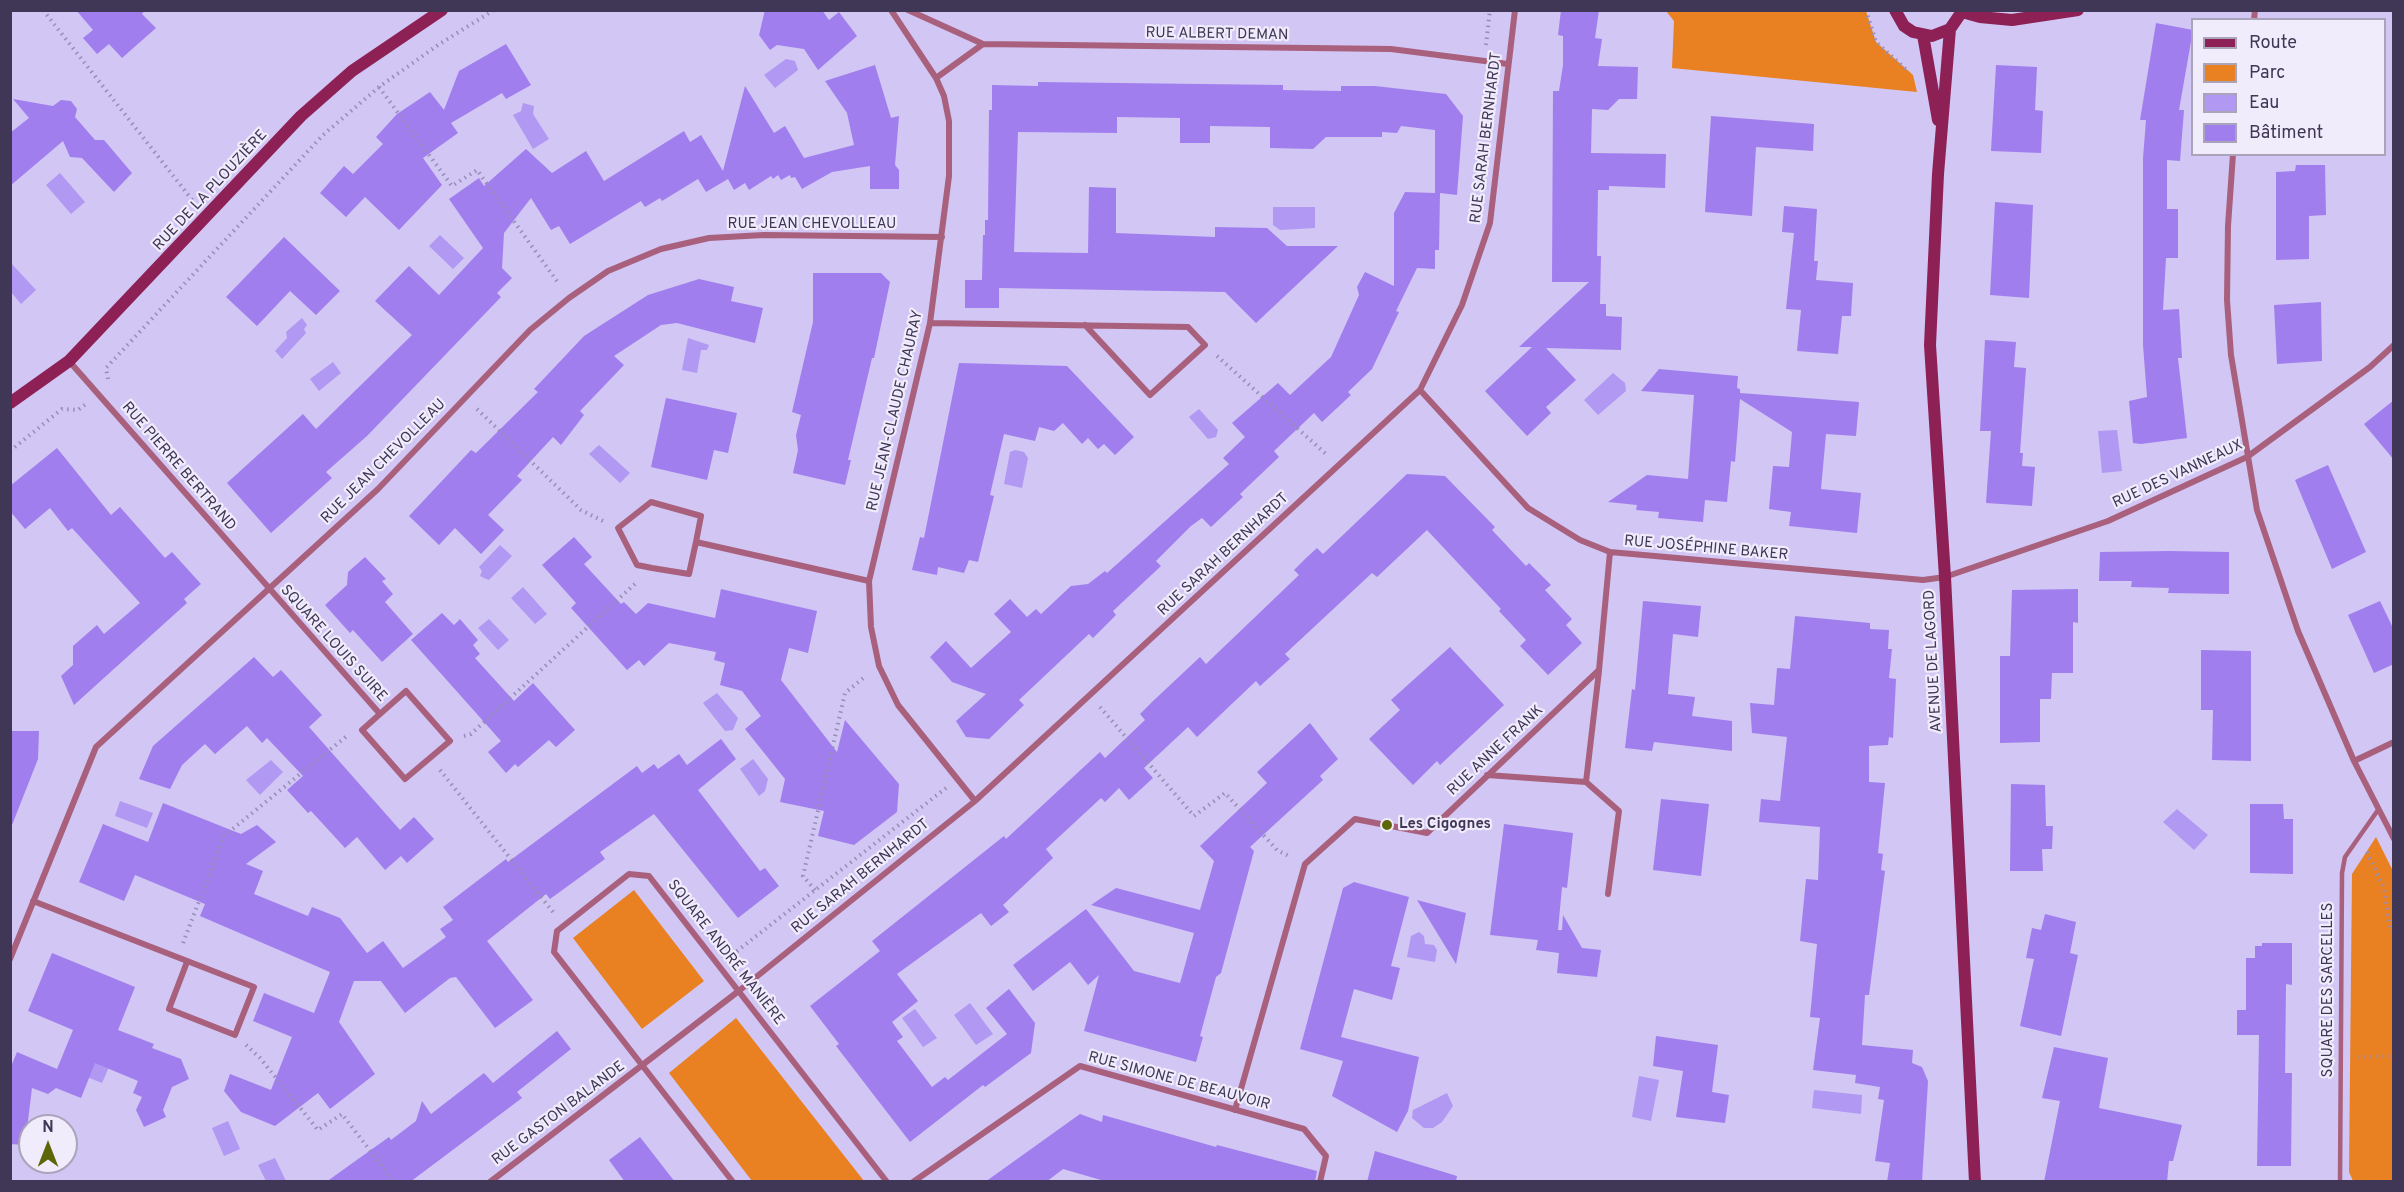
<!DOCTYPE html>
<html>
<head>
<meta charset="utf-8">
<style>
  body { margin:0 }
  #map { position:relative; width:2404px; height:1192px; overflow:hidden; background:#d1c6f4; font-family:Overpass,sans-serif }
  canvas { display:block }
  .frame { position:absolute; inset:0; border:12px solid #3f3755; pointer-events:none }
  .legend { position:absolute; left:2191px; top:18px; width:195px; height:138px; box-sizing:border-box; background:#f0ecfc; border:2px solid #a9a4b9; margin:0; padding:8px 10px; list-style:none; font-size:18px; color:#3f3755 }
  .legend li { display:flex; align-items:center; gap:12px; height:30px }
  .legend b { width:30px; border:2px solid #a9a4b9 }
  .north { position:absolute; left:18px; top:1114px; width:60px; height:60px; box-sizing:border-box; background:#f0ecfc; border:2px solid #a9a4b9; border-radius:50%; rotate:0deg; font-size:16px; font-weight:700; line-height:24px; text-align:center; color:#3f3755 }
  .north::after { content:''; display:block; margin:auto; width:21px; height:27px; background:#5d6608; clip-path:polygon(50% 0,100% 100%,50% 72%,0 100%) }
</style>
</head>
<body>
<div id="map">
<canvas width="2404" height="1192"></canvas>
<div class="frame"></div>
<ul class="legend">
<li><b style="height:8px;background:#8d2055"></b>Route</li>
<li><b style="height:16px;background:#e98021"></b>Parc</li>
<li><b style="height:16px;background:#b198f2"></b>Eau</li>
<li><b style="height:16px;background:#a17eee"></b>Bâtiment</li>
</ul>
<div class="north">N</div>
</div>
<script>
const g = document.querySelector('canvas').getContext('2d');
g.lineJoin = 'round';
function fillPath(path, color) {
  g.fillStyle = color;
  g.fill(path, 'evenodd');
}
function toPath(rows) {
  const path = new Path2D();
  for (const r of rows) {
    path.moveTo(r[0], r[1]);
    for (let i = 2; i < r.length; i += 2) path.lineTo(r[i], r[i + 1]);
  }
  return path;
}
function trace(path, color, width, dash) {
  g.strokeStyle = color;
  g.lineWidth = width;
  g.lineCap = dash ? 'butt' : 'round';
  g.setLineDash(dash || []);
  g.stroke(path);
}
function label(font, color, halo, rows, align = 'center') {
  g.font = font + ' Overpass,sans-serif';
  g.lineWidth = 4.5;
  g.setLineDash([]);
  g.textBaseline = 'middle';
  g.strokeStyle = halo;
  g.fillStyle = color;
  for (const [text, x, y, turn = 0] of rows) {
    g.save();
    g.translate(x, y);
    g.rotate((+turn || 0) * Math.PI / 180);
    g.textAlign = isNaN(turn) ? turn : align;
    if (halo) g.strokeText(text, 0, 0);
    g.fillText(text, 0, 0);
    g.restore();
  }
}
fillPath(toPath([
  [1666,11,1866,11,1876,42,1913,75,1917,92,1672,68,1674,21],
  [2376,837,2393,871,2393,1181,2353,1181,2349,1172,2352,874],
  [634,890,704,981,642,1029,573,938],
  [736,1018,864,1181,752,1181,669,1073]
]), '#e98021');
fillPath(toPath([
  [786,59,795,61,798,70,775,88,764,75],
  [523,103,534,106,533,114,549,139,533,149,513,115,521,111],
  [60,173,85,202,71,214,46,185],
  [1273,207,1315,207,1315,228,1280,230,1273,225],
  [440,235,464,258,453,269,429,246],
  [10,262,36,290,21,304,11,292],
  [302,318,307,325,304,329,306,333,282,359,275,351,287,338,286,332],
  [688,338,709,345,707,350,701,350,697,373,682,370],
  [333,362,341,373,319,391,310,379],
  [1613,373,1625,383,1626,391,1598,415,1584,400],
  [1199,409,1218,430,1216,437,1208,439,1189,417],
  [2117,430,2122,471,2102,473,2098,431],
  [599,445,630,473,620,483,589,454],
  [1015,450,1024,452,1028,458,1022,488,1004,484,1010,452],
  [500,545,512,556,489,580,484,578,480,576,482,571,479,567],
  [523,587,547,614,535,624,511,598],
  [489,619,509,640,498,650,478,628],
  [717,693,738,718,733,730,725,731,703,703],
  [753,759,768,779,765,791,759,796,740,769],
  [271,760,283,772,260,795,246,780],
  [120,801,153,813,147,828,115,816],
  [2177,809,2208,835,2194,850,2163,822],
  [1419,932,1424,936,1425,944,1434,945,1437,950,1435,962,1407,957,1411,936],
  [970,1003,993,1034,976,1045,954,1015],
  [915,1009,937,1038,923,1047,902,1018],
  [74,1053,109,1067,102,1083,72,1071],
  [1639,1076,1659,1080,1651,1121,1632,1117],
  [1814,1090,1862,1095,1861,1114,1812,1108],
  [1447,1093,1453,1106,1442,1122,1433,1128,1424,1128,1412,1118,1413,1110],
  [228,1121,240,1149,224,1156,212,1128],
  [275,1158,286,1181,266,1181,258,1165]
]), '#b198f2');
fillPath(toPath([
  [76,10,145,10,142,14,156,28,122,58,109,44,97,54,83,38,93,30],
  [765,10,822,10,829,20,839,12,857,36,818,70,804,49,777,45,770,50,759,35],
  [1561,10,1599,10,1595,38,1602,39,1598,66,1638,67,1637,99,1619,99,1608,110,1592,109,1591,153,1666,154,1665,188,1609,186,1609,190,1598,190,1597,256,1601,256,1600,304,1606,304,1606,316,1622,317,1621,350,1546,348,1576,380,1546,407,1551,413,1527,436,1485,391,1532,347,1519,347,1589,282,1552,282,1553,91,1559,91,1563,65,1563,36,1558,35],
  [2156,23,2193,30,2179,110,2184,110,2180,161,2167,160,2167,209,2178,209,2178,258,2166,258,2163,310,2179,309,2182,358,2178,358,2187,438,2141,444,2133,443,2129,401,2147,397,2143,345,2143,158,2146,120,2140,120],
  [506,44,531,85,506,99,502,93,451,123,458,133,423,158,442,185,399,230,365,197,346,217,320,193,344,166,353,174,383,144,376,137,397,114,430,92,444,110,459,71],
  [875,65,891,118,899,116,895,165,899,170,899,189,870,189,870,166,832,172,802,189,795,177,791,178,790,175,781,180,778,175,773,179,771,176,749,190,745,183,734,190,728,179,706,192,698,179,662,201,660,198,645,207,641,201,570,244,559,226,551,230,531,198,504,233,502,268,512,278,497,293,501,297,367,436,326,472,332,478,271,533,227,483,303,414,316,429,412,335,375,301,409,266,439,295,483,248,449,199,479,178,484,186,526,149,552,173,586,151,604,181,684,131,690,142,701,135,723,171,745,86,774,133,785,126,804,158,854,145,847,113,825,81],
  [1996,65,2037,67,2035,110,2043,111,2041,153,1991,151],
  [1038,82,1283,85,1283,90,1341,91,1341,86,1375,86,1446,94,1463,116,1457,195,1440,193,1439,250,1435,250,1435,269,1417,268,1396,311,1399,312,1372,369,1348,392,1351,395,1322,422,1314,413,1274,451,1279,457,1240,494,1243,497,1211,527,1202,518,1191,526,1156,561,1161,566,1113,611,1116,615,1093,638,1089,634,1019,700,1024,705,989,739,966,737,956,721,986,694,952,682,930,657,946,641,971,668,1011,632,994,614,1010,599,1027,617,1036,609,1041,614,1071,586,1088,584,1105,571,1107,573,1229,464,1223,458,1245,437,1232,423,1278,383,1290,395,1331,357,1359,295,1357,287,1365,272,1394,286,1394,213,1405,192,1435,193,1435,130,1401,126,1397,133,1382,132,1382,137,1326,137,1313,149,1270,148,1270,127,1210,126,1210,143,1180,143,1180,118,1117,117,1117,133,1018,132,1014,252,1088,253,1089,187,1116,188,1116,233,1215,237,1215,227,1267,228,1287,246,1338,246,1256,323,1225,292,999,288,999,308,965,308,965,280,982,280,983,235,985,235,985,220,988,220,989,110,992,110,992,85,1038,86],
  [13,99,53,106,61,100,71,101,77,109,75,117,95,140,104,140,132,173,114,192,82,158,70,157,63,141,10,186,10,133,29,118],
  [1711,116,1814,124,1813,151,1756,147,1752,216,1705,212],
  [2296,165,2325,165,2326,215,2309,216,2309,259,2276,260,2276,172,2295,171],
  [1995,202,2033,205,2029,298,1990,295],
  [1784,206,1817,209,1814,261,1818,261,1816,280,1853,283,1851,316,1842,316,1838,354,1797,351,1801,310,1786,309,1794,233,1782,232],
  [284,237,340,291,316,315,290,291,257,326,226,297],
  [813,273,881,273,890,282,874,358,872,358,848,460,851,460,845,485,793,473,798,450,796,435,801,415,792,412,813,322],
  [699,279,734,287,731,301,763,308,755,343,677,323,661,325,614,356,624,365,580,411,584,415,561,445,553,437,517,476,522,480,488,515,504,530,481,554,455,528,439,545,409,516,471,450,476,453,538,392,534,389,584,336,648,295],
  [2321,302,2322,361,2277,364,2274,305],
  [1985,340,2016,342,2014,367,2026,368,2020,453,2023,453,2022,466,2035,467,2032,506,1986,503,1991,431,1980,431],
  [959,363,1067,366,1134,437,1115,455,1104,444,1098,449,1088,438,1082,444,1063,423,1054,431,1039,427,1035,441,1004,434,990,495,994,496,978,562,969,560,964,573,938,567,937,575,912,570,920,537,924,538],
  [1659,369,1738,376,1737,388,1740,389,1740,393,1859,402,1856,436,1826,434,1821,489,1861,493,1857,533,1789,526,1791,512,1769,509,1773,466,1789,467,1792,432,1740,399,1735,462,1731,461,1727,502,1705,500,1703,522,1658,518,1659,512,1636,510,1637,505,1608,502,1647,475,1688,479,1694,395,1641,391],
  [666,398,737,413,728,453,714,450,707,480,651,467],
  [2394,400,2394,460,2364,424],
  [57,448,111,515,120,507,165,558,172,552,201,584,184,599,187,603,74,705,61,676,73,665,73,646,97,625,104,634,140,603,72,528,68,531,50,508,25,529,10,511,10,486],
  [2328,465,2366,552,2332,569,2295,480],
  [1407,474,1445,476,1495,527,1492,530,1526,566,1529,563,1551,585,1545,590,1572,619,1566,625,1582,643,1548,675,1520,646,1526,640,1499,611,1501,609,1427,530,1377,577,1372,573,1285,654,1290,659,1260,686,1256,681,1197,737,1188,727,1144,768,1153,778,1129,800,1119,788,1105,802,1101,798,1046,849,1053,858,1003,905,1009,912,991,926,981,913,897,974,918,1001,892,1022,903,1037,897,1041,932,1087,945,1077,948,1080,1007,1034,986,1008,1009,989,1035,1023,1031,1053,985,1087,983,1085,910,1142,836,1046,839,1044,810,1006,880,951,872,941,1004,836,1006,839,1100,752,1105,758,1145,720,1140,714,1152,702,1200,657,1206,664,1299,575,1294,570,1305,559,1317,548,1323,554],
  [574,537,592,557,584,564,621,604,624,602,636,614,648,603,715,618,721,589,817,611,808,653,789,648,781,680,837,752,845,720,899,784,897,812,854,845,818,836,824,811,780,802,785,779,745,729,761,716,742,691,720,685,725,663,714,660,716,652,669,643,644,666,639,660,627,670,571,608,576,603,542,565],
  [2169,551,2229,552,2229,594,2168,593,2169,588,2131,587,2132,581,2099,581,2100,552],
  [365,557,386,579,382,581,393,594,385,602,413,634,382,662,353,630,350,633,325,605,347,585,348,572],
  [2078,589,2078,623,2073,622,2073,673,2052,673,2051,699,2040,699,2040,742,2000,743,2000,656,2010,656,2012,590],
  [1643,601,1701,606,1698,637,1673,634,1668,694,1695,697,1692,716,1732,721,1732,751,1654,742,1652,751,1625,748,1632,689,1635,690],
  [2380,601,2394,630,2394,664,2374,673,2348,615],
  [442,613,454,625,460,619,478,640,473,645,480,654,475,658,514,701,533,683,575,730,556,747,549,740,518,767,515,764,506,773,488,752,501,741,411,640],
  [1795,616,1870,623,1870,629,1889,630,1888,649,1892,649,1889,678,1896,679,1893,738,1889,737,1888,745,1869,746,1869,782,1885,783,1878,853,1883,854,1881,870,1885,871,1869,995,1865,995,1862,1045,1913,1050,1912,1063,1922,1067,1928,1081,1922,1182,1887,1182,1890,1163,1875,1161,1884,1100,1878,1099,1880,1087,1855,1083,1856,1075,1813,1070,1820,1018,1810,1017,1817,944,1800,941,1806,879,1818,880,1820,827,1759,822,1761,799,1780,801,1787,737,1752,733,1750,703,1774,705,1777,668,1790,669],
  [1450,647,1504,705,1440,765,1437,761,1413,785,1369,739,1400,710,1391,700],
  [2201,650,2251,651,2251,761,2212,760,2213,710,2201,710],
  [254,657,273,677,281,670,322,715,309,727,400,830,414,817,434,839,407,863,401,856,385,870,357,837,345,848,311,811,308,813,287,790,303,776,267,738,262,743,247,726,215,754,205,744,182,765,170,789,139,779,153,746],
  [1310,723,1338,759,1320,776,1323,780,1250,847,1254,851,1221,973,1216,977,1200,1036,1203,1037,1196,1062,1084,1031,1099,975,1088,985,1070,962,1033,991,1013,965,1086,909,1134,971,1180,983,1194,933,1091,905,1116,888,1200,910,1214,861,1200,846,1267,783,1257,772],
  [10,731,39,731,38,759,12,825],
  [721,739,736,759,698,790,760,871,765,868,779,886,738,918,654,814,600,852,605,859,550,899,546,894,487,941,533,1000,495,1028,456,977,450,978,405,1013,381,981,354,981,339,1022,375,1074,330,1109,318,1093,275,1126,241,1112,224,1091,230,1074,271,1090,292,1037,253,1021,264,993,314,1013,330,972,200,916,205,904,135,875,124,901,79,882,103,824,148,842,163,803,241,834,257,825,276,842,246,864,263,871,254,894,308,916,312,907,340,918,367,953,383,941,403,968,446,937,440,929,453,920,443,907,506,859,508,862,637,766,642,773,654,764,658,769,679,754,687,765],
  [2011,784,2045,785,2046,826,2053,826,2052,849,2042,849,2043,871,2010,871],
  [1661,799,1709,804,1701,876,1653,870],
  [2250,804,2283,804,2284,819,2293,819,2293,874,2250,873],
  [1504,824,1573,833,1567,888,1562,887,1558,930,1562,930,1563,915,1582,948,1601,950,1597,977,1557,973,1559,953,1536,950,1538,940,1490,935],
  [1354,882,1409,897,1391,966,1400,968,1392,1000,1354,989,1341,1037,1419,1057,1408,1111,1397,1132,1332,1096,1343,1061,1300,1049,1343,888],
  [1417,900,1466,913,1456,964],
  [2045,914,2076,922,2070,953,2078,955,2061,1036,2020,1026,2034,959,2026,958,2032,928,2041,930],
  [2262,943,2292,943,2292,985,2286,984,2285,1073,2292,1073,2291,1166,2257,1166,2259,1035,2237,1035,2237,1010,2246,1010,2246,958,2255,958,2255,946,2262,946],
  [52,953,135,987,118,1030,154,1044,152,1048,181,1059,189,1079,172,1087,163,1110,166,1117,144,1127,136,1110,142,1097,133,1093,138,1081,95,1063,81,1098,56,1088,48,1094,32,1088,25,1145,10,1144,10,1069,17,1052,57,1069,73,1030,28,1011],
  [557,1031,571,1049,517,1092,522,1098,410,1182,326,1182,389,1137,391,1140,416,1121,422,1101,431,1114,484,1073,493,1083],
  [1656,1036,1718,1045,1712,1092,1729,1095,1725,1123,1676,1117,1683,1071,1653,1066],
  [2054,1047,2108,1058,2099,1108,2182,1125,2173,1161,2169,1161,2167,1182,2044,1182,2060,1101,2042,1098],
  [1080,1114,1102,1122,1103,1115,1216,1147,1217,1145,1317,1171,1315,1182,1108,1182,1063,1169,1046,1182,985,1182],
  [640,1137,675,1182,625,1182,609,1160],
  [1375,1151,1457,1176,1456,1182,1367,1182]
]), '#a17eee');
trace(toPath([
  [43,10,193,201],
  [1866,10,1876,42,1909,72],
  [1486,45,1490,10],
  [379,87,452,186,477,170,559,284],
  [1217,356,1327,455],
  [108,379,106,368,323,135,379,87,438,45,494,10],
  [477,409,581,510,603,521],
  [10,451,62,409,78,410,86,404],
  [1100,707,1194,816,1225,793,1277,850,1289,856],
  [464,736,471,734,637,582],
  [440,770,553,912],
  [2367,852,2384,888,2389,923,2394,936],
  [815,890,803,876,845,693,866,676],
  [183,943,224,836,348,735],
  [732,955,946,788],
  [246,1045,260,1058,318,1130,342,1114,394,1182],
  [2357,1057,2394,1056]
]), '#978eb5', 4, [1.5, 4.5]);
trace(toPath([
  [2340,1182,2342,873,2345,857,2378,810]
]), '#a8607c', 4.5);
trace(toPath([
  [891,10,936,78,944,96,949,121,949,176,930,323,869,581,871,627,879,666,898,705,975,801],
  [908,10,983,44],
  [2254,20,2255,10],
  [936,78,983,44,1391,49,1508,64],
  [2233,154,2228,226,2227,300,2231,355,2257,510,2298,631,2354,761,2394,839],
  [930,323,1188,327,1205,345,1150,395,1085,325],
  [69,361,380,714,362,730,405,779,450,741,406,691,380,714],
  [1420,390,1528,508,1580,540,1610,552,1923,580,1945,577,2108,521,2247,457,2370,367,2394,345],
  [696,542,689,574,652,568,637,565,618,528,651,502,701,516,696,542,869,581],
  [1599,671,1586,782,1619,811,1608,894],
  [2354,761,2394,742],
  [1487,775,1586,782],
  [33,901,254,987,235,1035,169,1009,187,962],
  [10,959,96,747,378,489,530,330,569,298,608,271,661,249,709,238,764,235,942,237],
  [1235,1110,1305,864,1355,819,1427,833,1599,670,1610,552],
  [490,1182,740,990,975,801,1420,390,1462,305,1490,223,1515,10],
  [733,1182,554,952,557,931,629,874,649,876,887,1182],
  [913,1182,1080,1066,1304,1129,1326,1156,1320,1182]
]), '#a8607c', 6);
trace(toPath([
  [1895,10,1904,26,1913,32,1932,36,1950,29,1963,10],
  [1962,12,1980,17,2012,20,2078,10],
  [1950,29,1938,174,1930,345,1945,577,1975,1182],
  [1923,35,1938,120],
  [10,403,69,361,301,116,352,71,442,10]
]), '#8d2055', 12);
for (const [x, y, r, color] of [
  [1387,825,6,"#5d6608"]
]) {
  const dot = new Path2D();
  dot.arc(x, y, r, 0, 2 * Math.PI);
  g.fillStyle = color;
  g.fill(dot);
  trace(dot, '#f0ecfc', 2);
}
label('15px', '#3f3755', '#f0ecfc', [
  ["RUE ALBERT DEMAN",1217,35,1],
  ["RUE SARAH BERNHARDT",1487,138,-83],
  ["RUE DE LA PLOUZIÈRE",211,191,-47],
  ["RUE JEAN CHEVOLLEAU",812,225],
  ["RUE JEAN-CLAUDE CHAURAY",896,411,-77],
  ["RUE JEAN CHEVOLLEAU",384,462,-45],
  ["RUE PIERRE BERTRAND",178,467,49],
  ["RUE DES VANNEAUX",2178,475,-25],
  ["RUE JOSÉPHINE BAKER",1706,549,5],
  ["RUE SARAH BERNHARDT",1224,555,-43],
  ["SQUARE LOUIS SUIRE",333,644,48],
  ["AVENUE DE LAGORD",1934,661,-93],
  ["RUE ANNE FRANK",1496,751,-43],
  ["RUE SARAH BERNHARDT",861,877,-39],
  ["SQUARE ANDRÉ MANIÈRE",725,953,52],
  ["SQUARE DES SARCELLES",2329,990,-90],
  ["RUE SIMONE DE BEAUVOIR",1179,1082,15],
  ["RUE GASTON BALANDE",559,1114,-37]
]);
label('bold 15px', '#3f3755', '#f0ecfc', [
  ["Les Cigognes",1399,825]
], 'left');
</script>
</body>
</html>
